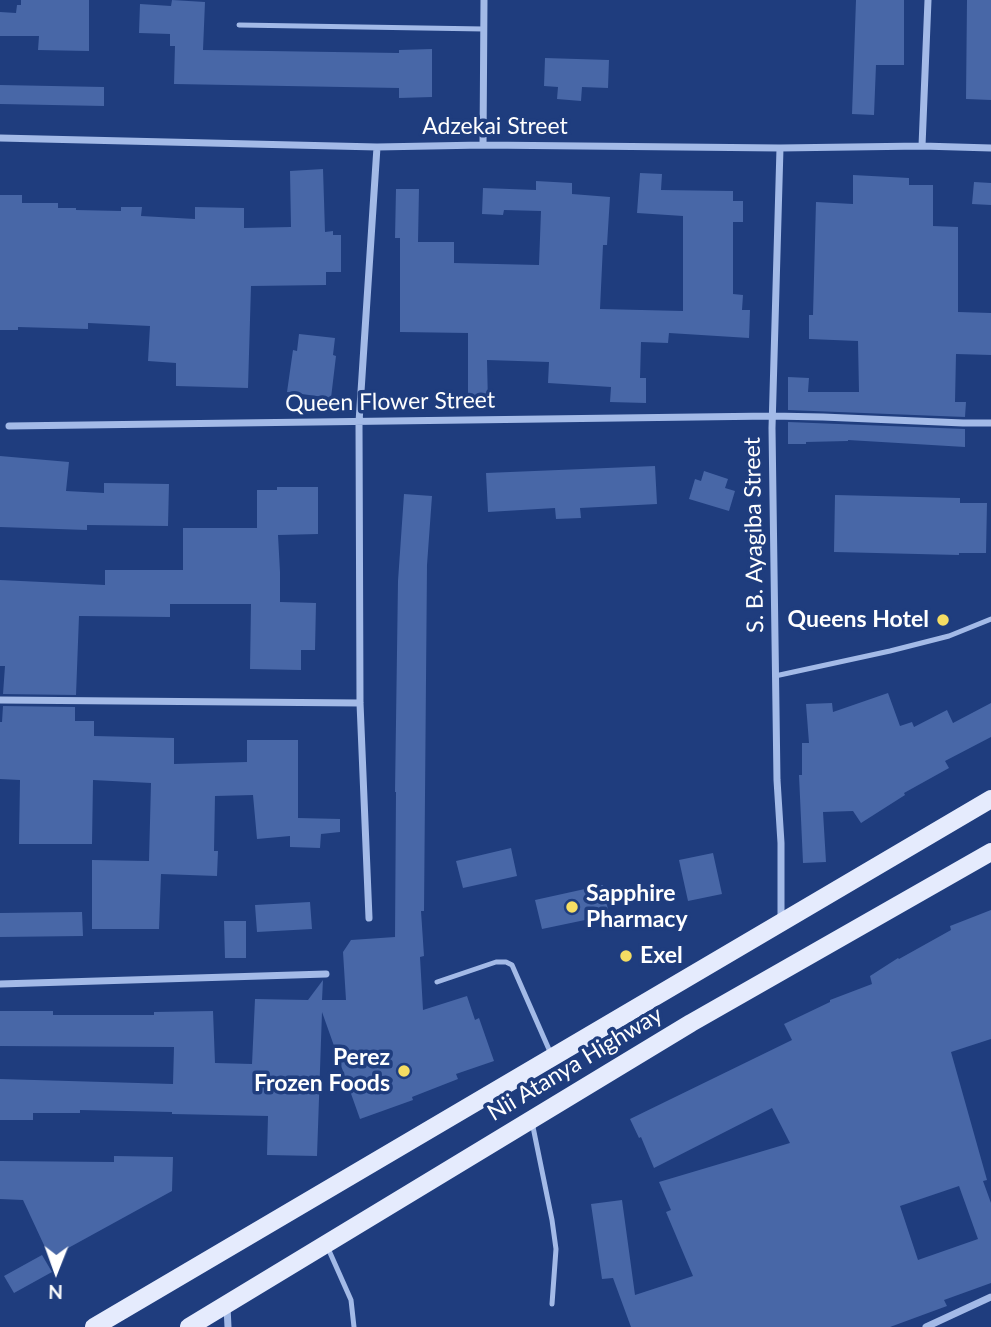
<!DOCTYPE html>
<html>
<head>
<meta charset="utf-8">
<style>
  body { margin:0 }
  #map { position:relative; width:991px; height:1327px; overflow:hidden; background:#1f3d7e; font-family:Lato,sans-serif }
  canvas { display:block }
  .north { position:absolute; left:21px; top:1236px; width:70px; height:70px; -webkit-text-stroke:5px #1f3d7e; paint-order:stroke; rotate:181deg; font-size:19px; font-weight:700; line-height:28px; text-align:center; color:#fff }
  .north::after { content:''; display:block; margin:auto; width:24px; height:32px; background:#fff; clip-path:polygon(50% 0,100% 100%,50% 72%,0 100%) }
</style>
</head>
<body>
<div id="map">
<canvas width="991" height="1327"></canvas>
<div class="north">N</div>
</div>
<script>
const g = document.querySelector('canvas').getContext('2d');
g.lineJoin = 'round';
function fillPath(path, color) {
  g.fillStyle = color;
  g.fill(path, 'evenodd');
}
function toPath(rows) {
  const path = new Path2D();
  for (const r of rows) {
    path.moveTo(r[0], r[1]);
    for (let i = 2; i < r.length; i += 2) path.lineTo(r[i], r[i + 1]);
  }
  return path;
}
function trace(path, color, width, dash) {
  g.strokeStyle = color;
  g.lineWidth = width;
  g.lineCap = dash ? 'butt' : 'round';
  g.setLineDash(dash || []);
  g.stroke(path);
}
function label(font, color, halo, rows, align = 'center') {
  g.font = font + ' Lato,sans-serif';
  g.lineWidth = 7;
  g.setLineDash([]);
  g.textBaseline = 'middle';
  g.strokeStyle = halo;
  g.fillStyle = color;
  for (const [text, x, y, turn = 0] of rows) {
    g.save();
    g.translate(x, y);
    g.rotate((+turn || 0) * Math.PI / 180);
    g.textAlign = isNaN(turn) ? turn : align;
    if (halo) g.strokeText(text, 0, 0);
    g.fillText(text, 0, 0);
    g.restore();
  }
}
fillPath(toPath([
  [21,0,89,0,89,51,38,50,39,36,0,36,0,12,16,13,17,5,21,5],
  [172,0,205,2,203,50,399,53,399,50,432,49,432,97,399,98,399,88,174,84,175,46,170,46,170,34,139,33,140,4,171,6],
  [856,0,904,0,904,65,876,65,874,115,852,114],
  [967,0,991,0,991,100,966,99],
  [545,58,609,60,608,88,582,87,581,101,557,99,558,87,544,86],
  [0,85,104,87,104,106,0,104],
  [323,169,325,232,333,231,333,235,341,235,341,272,326,272,326,285,251,286,248,388,176,386,176,363,148,361,150,326,88,323,88,329,18,327,18,330,0,330,0,195,22,195,22,203,58,203,58,208,76,208,76,210,121,211,121,207,142,207,141,216,195,219,195,207,244,208,244,228,291,227,290,171],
  [640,173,662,174,661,190,733,191,733,201,743,201,743,222,733,222,733,294,743,295,742,310,750,310,749,338,669,333,668,343,641,342,640,378,646,378,646,403,610,402,611,387,548,383,549,362,487,360,488,404,468,404,468,333,400,332,400,238,395,238,396,189,419,189,418,242,454,242,454,263,539,265,541,211,504,210,503,215,482,214,483,188,536,190,536,181,572,183,572,194,610,197,607,245,603,245,600,309,683,311,683,216,637,213],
  [853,175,909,178,909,185,933,185,933,226,958,227,958,312,991,313,991,355,956,354,955,402,966,402,965,417,788,410,788,377,809,378,808,392,859,392,858,341,809,339,809,315,813,315,816,202,853,204],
  [974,182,991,183,991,205,972,204],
  [299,334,335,338,333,355,336,356,331,398,287,392,293,350,297,351],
  [788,422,965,429,965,447,848,440,848,441,806,442,806,444,788,444],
  [0,456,69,462,66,491,104,493,104,483,169,484,168,526,87,525,87,530,0,527],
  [655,466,657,504,580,508,581,518,556,519,555,508,488,512,486,473],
  [704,471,728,479,725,488,735,491,729,511,689,499,695,479,701,481],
  [277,487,318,487,318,534,278,535,280,572,280,602,316,603,315,650,301,650,301,670,250,669,251,604,170,604,170,617,79,616,76,695,3,694,5,666,0,666,0,580,105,585,105,570,183,570,183,528,257,528,257,490,277,490],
  [404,494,432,496,427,565,424,911,421,911,424,956,420,957,423,1010,467,996,475,1020,479,1018,494,1061,456,1074,458,1079,412,1097,413,1100,360,1119,322,1012,317,1156,267,1155,268,1116,172,1114,172,1112,80,1110,80,1113,33,1113,33,1120,0,1120,0,1079,173,1084,174,1047,0,1046,0,1011,53,1011,53,1015,154,1015,154,1012,213,1011,215,1063,252,1064,255,999,308,1000,323,980,322,1000,346,1000,343,952,351,940,395,937,396,792,395,792,398,581],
  [835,495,960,498,960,503,987,503,986,553,959,553,959,555,834,552],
  [888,693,900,726,912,722,914,727,947,710,953,723,991,703,991,737,945,761,949,768,904,793,905,795,861,823,853,811,823,812,826,862,803,863,799,775,802,775,802,743,809,743,806,704,832,703,833,712],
  [3,706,75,707,75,721,94,721,94,736,174,738,174,764,247,762,247,740,298,740,298,818,340,819,340,832,321,834,320,848,290,847,290,836,257,839,253,795,215,796,214,851,218,851,217,876,161,874,159,929,92,929,92,860,149,861,151,783,93,780,92,844,19,844,20,780,0,779,0,722,2,722],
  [511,848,517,876,463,888,456,861],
  [713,853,722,894,688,901,679,860],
  [603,885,609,915,542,929,535,900],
  [310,902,312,929,257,932,255,905],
  [991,910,991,1039,951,1052,987,1180,983,1181,991,1203,991,1283,944,1300,947,1306,890,1327,631,1327,613,1278,602,1279,591,1204,622,1200,635,1295,693,1276,666,1212,671,1210,659,1182,790,1143,772,1108,654,1168,641,1137,639,1138,630,1119,792,1040,784,1024,830,1002,830,1000,872,984,870,976,898,958,899,959,951,930,950,926],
  [959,1186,978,1239,918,1260,900,1206],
  [82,912,83,936,0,937,0,913],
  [224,921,246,921,246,958,225,958],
  [114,1156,173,1157,172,1191,50,1258,23,1200,0,1199,0,1161,114,1162],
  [42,1255,52,1272,14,1293,4,1276]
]), '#4867a7');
trace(toPath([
  [239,25,484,29],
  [775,676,890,651,949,636,991,619],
  [437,982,496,962,506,962,512,965,551,1054],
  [532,1122,552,1220,556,1249,552,1304],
  [327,1246,351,1300,354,1327]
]), '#a3bae7', 5);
trace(toPath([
  [0,138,377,147,483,145,780,148,922,146,991,148],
  [483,145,484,0],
  [922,146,928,0],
  [780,148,772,428,777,780,781,843,781,921],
  [9,426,772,416,823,417,963,423,991,423],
  [0,700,360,703],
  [369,918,360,703,359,422,377,147],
  [0,984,326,974],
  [227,1307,228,1327],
  [926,1327,991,1297]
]), '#a3bae7', 7);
trace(toPath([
  [94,1327,991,799],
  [189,1327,691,1023,991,852]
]), '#e5ebfd', 18);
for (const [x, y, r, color] of [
  [943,620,7,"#f5dd63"],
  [572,907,7,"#f5dd63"],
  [626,956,7,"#f5dd63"],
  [404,1071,7,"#f5dd63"]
]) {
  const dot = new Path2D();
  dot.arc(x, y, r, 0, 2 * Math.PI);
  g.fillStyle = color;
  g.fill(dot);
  trace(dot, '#1f3d7e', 2.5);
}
label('23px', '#fff', '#1f3d7e', [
  ["Adzekai Street",495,127],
  ["Queen Flower Street",390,402,-1],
  ["S. B. Ayagiba Street",754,535,-91],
  ["Nii Atanya Highway",575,1064,-31]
]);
label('bold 23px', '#fff', '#1f3d7e', [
  ["Queens Hotel",929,620],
  ["Sapphire",586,894,"left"],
  ["Pharmacy",586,920,"left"],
  ["Exel",640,956,"left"],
  ["Perez",390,1058],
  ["Frozen Foods",390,1084]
], 'right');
</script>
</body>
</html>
